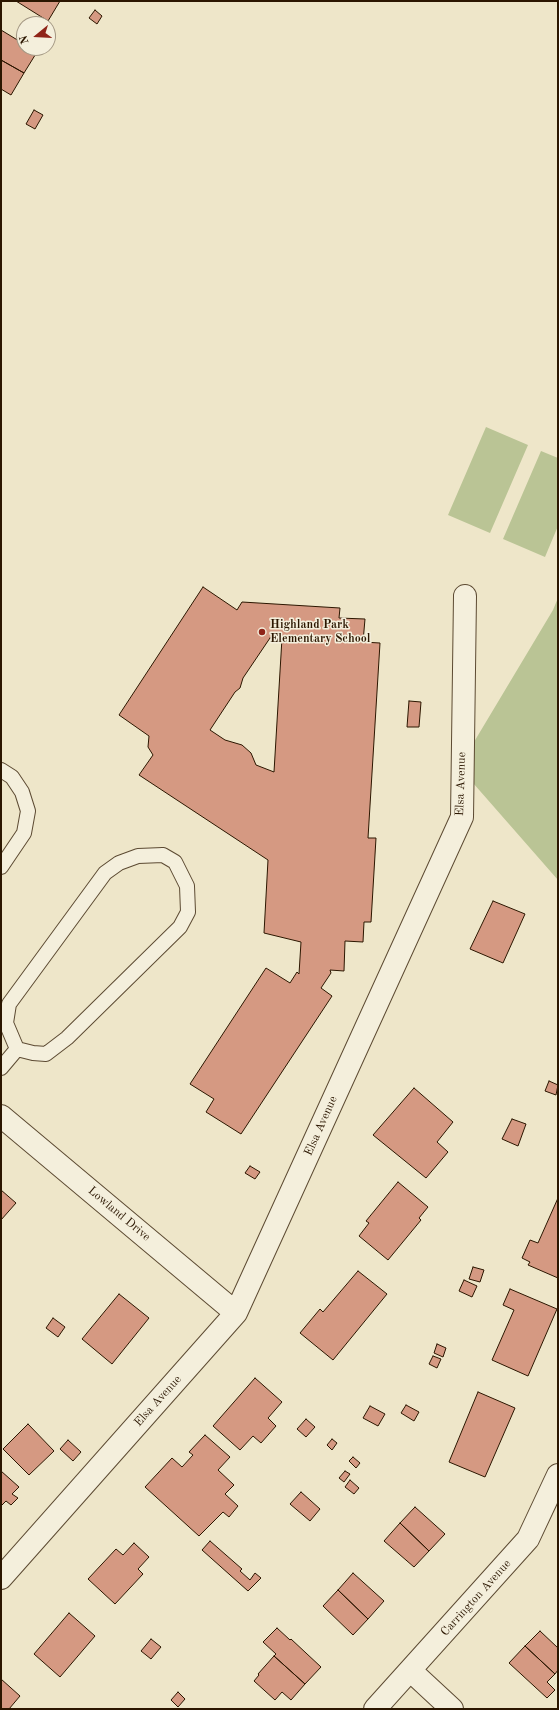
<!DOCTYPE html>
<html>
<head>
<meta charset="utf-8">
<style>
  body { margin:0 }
  #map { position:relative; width:559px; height:1710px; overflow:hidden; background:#eee6c9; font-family:"Old Standard TT",serif }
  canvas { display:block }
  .frame { position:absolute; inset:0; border:2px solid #2b1600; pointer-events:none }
  .north { position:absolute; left:16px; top:16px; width:40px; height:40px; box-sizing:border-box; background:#f4efdc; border:1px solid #a49884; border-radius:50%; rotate:252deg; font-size:11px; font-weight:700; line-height:16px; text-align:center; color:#2b1600 }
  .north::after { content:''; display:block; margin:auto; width:14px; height:18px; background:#8f2418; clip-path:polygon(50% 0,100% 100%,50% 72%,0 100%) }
</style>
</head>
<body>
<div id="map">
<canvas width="559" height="1710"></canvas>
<div class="frame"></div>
<div class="north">N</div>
</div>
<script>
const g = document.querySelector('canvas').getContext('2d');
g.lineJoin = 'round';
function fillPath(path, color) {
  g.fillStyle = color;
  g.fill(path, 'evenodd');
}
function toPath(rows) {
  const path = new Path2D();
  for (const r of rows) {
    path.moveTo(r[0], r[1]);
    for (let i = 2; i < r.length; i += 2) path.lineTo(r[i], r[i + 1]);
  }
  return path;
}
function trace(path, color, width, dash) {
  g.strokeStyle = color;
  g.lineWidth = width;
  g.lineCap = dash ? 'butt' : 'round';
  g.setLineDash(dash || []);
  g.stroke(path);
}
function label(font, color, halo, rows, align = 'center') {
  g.font = font + ' "Old Standard TT",serif';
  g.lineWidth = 3;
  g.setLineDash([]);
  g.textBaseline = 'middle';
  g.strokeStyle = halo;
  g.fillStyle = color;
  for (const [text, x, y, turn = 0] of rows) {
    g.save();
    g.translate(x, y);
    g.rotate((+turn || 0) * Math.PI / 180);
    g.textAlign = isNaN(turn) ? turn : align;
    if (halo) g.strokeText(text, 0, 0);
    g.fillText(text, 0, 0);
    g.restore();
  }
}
fillPath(toPath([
  [486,427,528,445,490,533,448,515],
  [541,451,558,458,558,526,545,557,503,539],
  [558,598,558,880,459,767,553,610]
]), '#bac495');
const building = toPath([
  [16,1,60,1,48,21,16,1],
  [95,10,102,16,97,24,89,18,95,10],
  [1,30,24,44,24,48,30,48,37,52,24,73,1,60,1,30],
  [1,60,24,73,11,95,1,89,1,60],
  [34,110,43,115,35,129,26,124,34,110],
  [203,587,237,610,242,602,340,608,339,618,365,619,363,642,380,643,368,838,376,838,371,922,364,922,363,942,345,941,344,971,330,970,331,973,321,988,332,996,241,1134,206,1112,214,1099,190,1084,266,968,290,983,297,972,299,974,301,942,264,933,268,860,139,775,153,755,148,747,149,736,119,715,203,587],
  [270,638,282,638,274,772,256,765,251,753,242,745,225,740,210,730,235,692,240,688,243,678,270,638],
  [409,701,421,702,419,727,407,727,409,701],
  [493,901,525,914,503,963,470,949,493,901],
  [549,1081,558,1085,556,1095,545,1091,549,1081],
  [414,1088,453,1122,437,1142,448,1152,426,1178,373,1135,414,1088],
  [512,1119,526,1124,518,1146,502,1139,512,1119],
  [250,1166,260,1172,255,1179,245,1173,250,1166],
  [398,1182,428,1207,419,1218,421,1220,388,1260,359,1236,369,1223,366,1221,398,1182],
  [1,1190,16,1203,1,1220,1,1190],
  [558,1198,558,1278,528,1265,530,1262,522,1258,530,1240,538,1243,558,1198],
  [473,1267,484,1270,480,1282,469,1279,473,1267],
  [358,1271,387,1294,333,1360,300,1333,320,1309,323,1312,358,1271],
  [464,1280,477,1286,472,1297,459,1291,464,1280],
  [510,1289,557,1309,528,1376,492,1360,514,1310,503,1305,510,1289],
  [119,1294,149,1318,112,1364,82,1339,119,1294],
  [53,1318,65,1327,58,1337,46,1328,53,1318],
  [437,1344,446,1348,443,1357,434,1353,437,1344],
  [433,1356,441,1359,437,1368,429,1364,433,1356],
  [255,1378,282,1402,268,1418,276,1426,261,1443,253,1436,240,1450,213,1426,255,1378],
  [478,1392,515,1408,485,1477,449,1462,478,1392],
  [406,1405,419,1412,414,1421,401,1413,406,1405],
  [370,1406,385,1414,378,1426,363,1418,370,1406],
  [306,1419,315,1427,306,1437,297,1429,306,1419],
  [28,1424,54,1451,29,1475,3,1449,28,1424],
  [205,1435,230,1457,218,1470,234,1485,225,1494,238,1506,229,1517,223,1512,199,1536,145,1487,172,1458,182,1467,193,1455,189,1452,205,1435],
  [332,1439,337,1443,332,1450,327,1445,332,1439],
  [68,1440,81,1452,73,1461,60,1449,68,1440],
  [353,1457,360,1463,356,1468,349,1461,353,1457],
  [1,1471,19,1487,12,1494,18,1498,11,1505,6,1501,1,1506,1,1471],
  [345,1471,350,1474,344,1482,339,1478,345,1471],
  [350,1480,359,1488,354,1494,345,1487,350,1480],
  [301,1492,320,1509,310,1521,290,1504,301,1492],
  [415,1507,445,1534,429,1551,400,1523,415,1507],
  [400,1523,429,1551,414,1567,384,1541,400,1523],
  [210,1541,242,1569,240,1571,250,1580,255,1573,261,1578,248,1591,202,1550,210,1541],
  [134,1543,149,1557,138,1569,143,1574,115,1604,88,1579,116,1549,123,1555,134,1543],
  [353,1573,384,1601,368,1619,338,1590,353,1573],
  [338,1590,368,1619,353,1635,323,1606,338,1590],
  [69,1613,95,1636,60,1677,34,1654,69,1613],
  [277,1628,290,1640,291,1639,321,1667,305,1684,274,1656,276,1654,263,1642,277,1628],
  [540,1631,558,1648,558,1670,555,1674,525,1646,540,1631],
  [151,1639,161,1647,151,1659,141,1651,151,1639],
  [525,1646,555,1674,547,1682,555,1690,547,1698,509,1663,525,1646],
  [274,1656,305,1684,291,1700,282,1692,275,1700,254,1681,259,1675,258,1674,274,1656],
  [1,1679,20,1696,9,1709,1,1709,1,1679],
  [178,1692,185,1699,178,1707,171,1700,178,1692]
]);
fillPath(building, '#d59982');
trace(building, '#2b1600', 1);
const lane = toPath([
  [1,770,12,777,22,792,28,811,24,833,1,867],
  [163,855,175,862,187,886,188,912,180,927,67,1038,46,1054,33,1053,17,1049,6,1023,9,1004,105,873,119,863,138,856,163,855],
  [1,1068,17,1049]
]);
const street = toPath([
  [1,1116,236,1313],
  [1,1578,236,1313,462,817,465,596],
  [411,1671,452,1709],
  [375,1709,528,1539,558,1475]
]);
trace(lane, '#5c4a32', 16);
trace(street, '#5c4a32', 24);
trace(lane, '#f4efdc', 14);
trace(street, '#f4efdc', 22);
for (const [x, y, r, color] of [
  [262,632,4,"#8f2418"]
]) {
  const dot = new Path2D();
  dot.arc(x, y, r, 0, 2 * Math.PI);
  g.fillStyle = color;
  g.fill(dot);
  trace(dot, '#f4efdc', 1.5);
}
label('bold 12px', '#2b1600', '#f4efdc', [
  ["Highland Park",270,625],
  ["Elementary School",270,639]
], 'left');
label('12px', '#2b1600', '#f4efdc', [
  ["Elsa Avenue",461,784,-88],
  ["Elsa Avenue",321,1126,-66],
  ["Lowland Drive",119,1214,40],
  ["Elsa Avenue",158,1401,-48],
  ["Carrington Avenue",476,1598,-48]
]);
</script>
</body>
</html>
